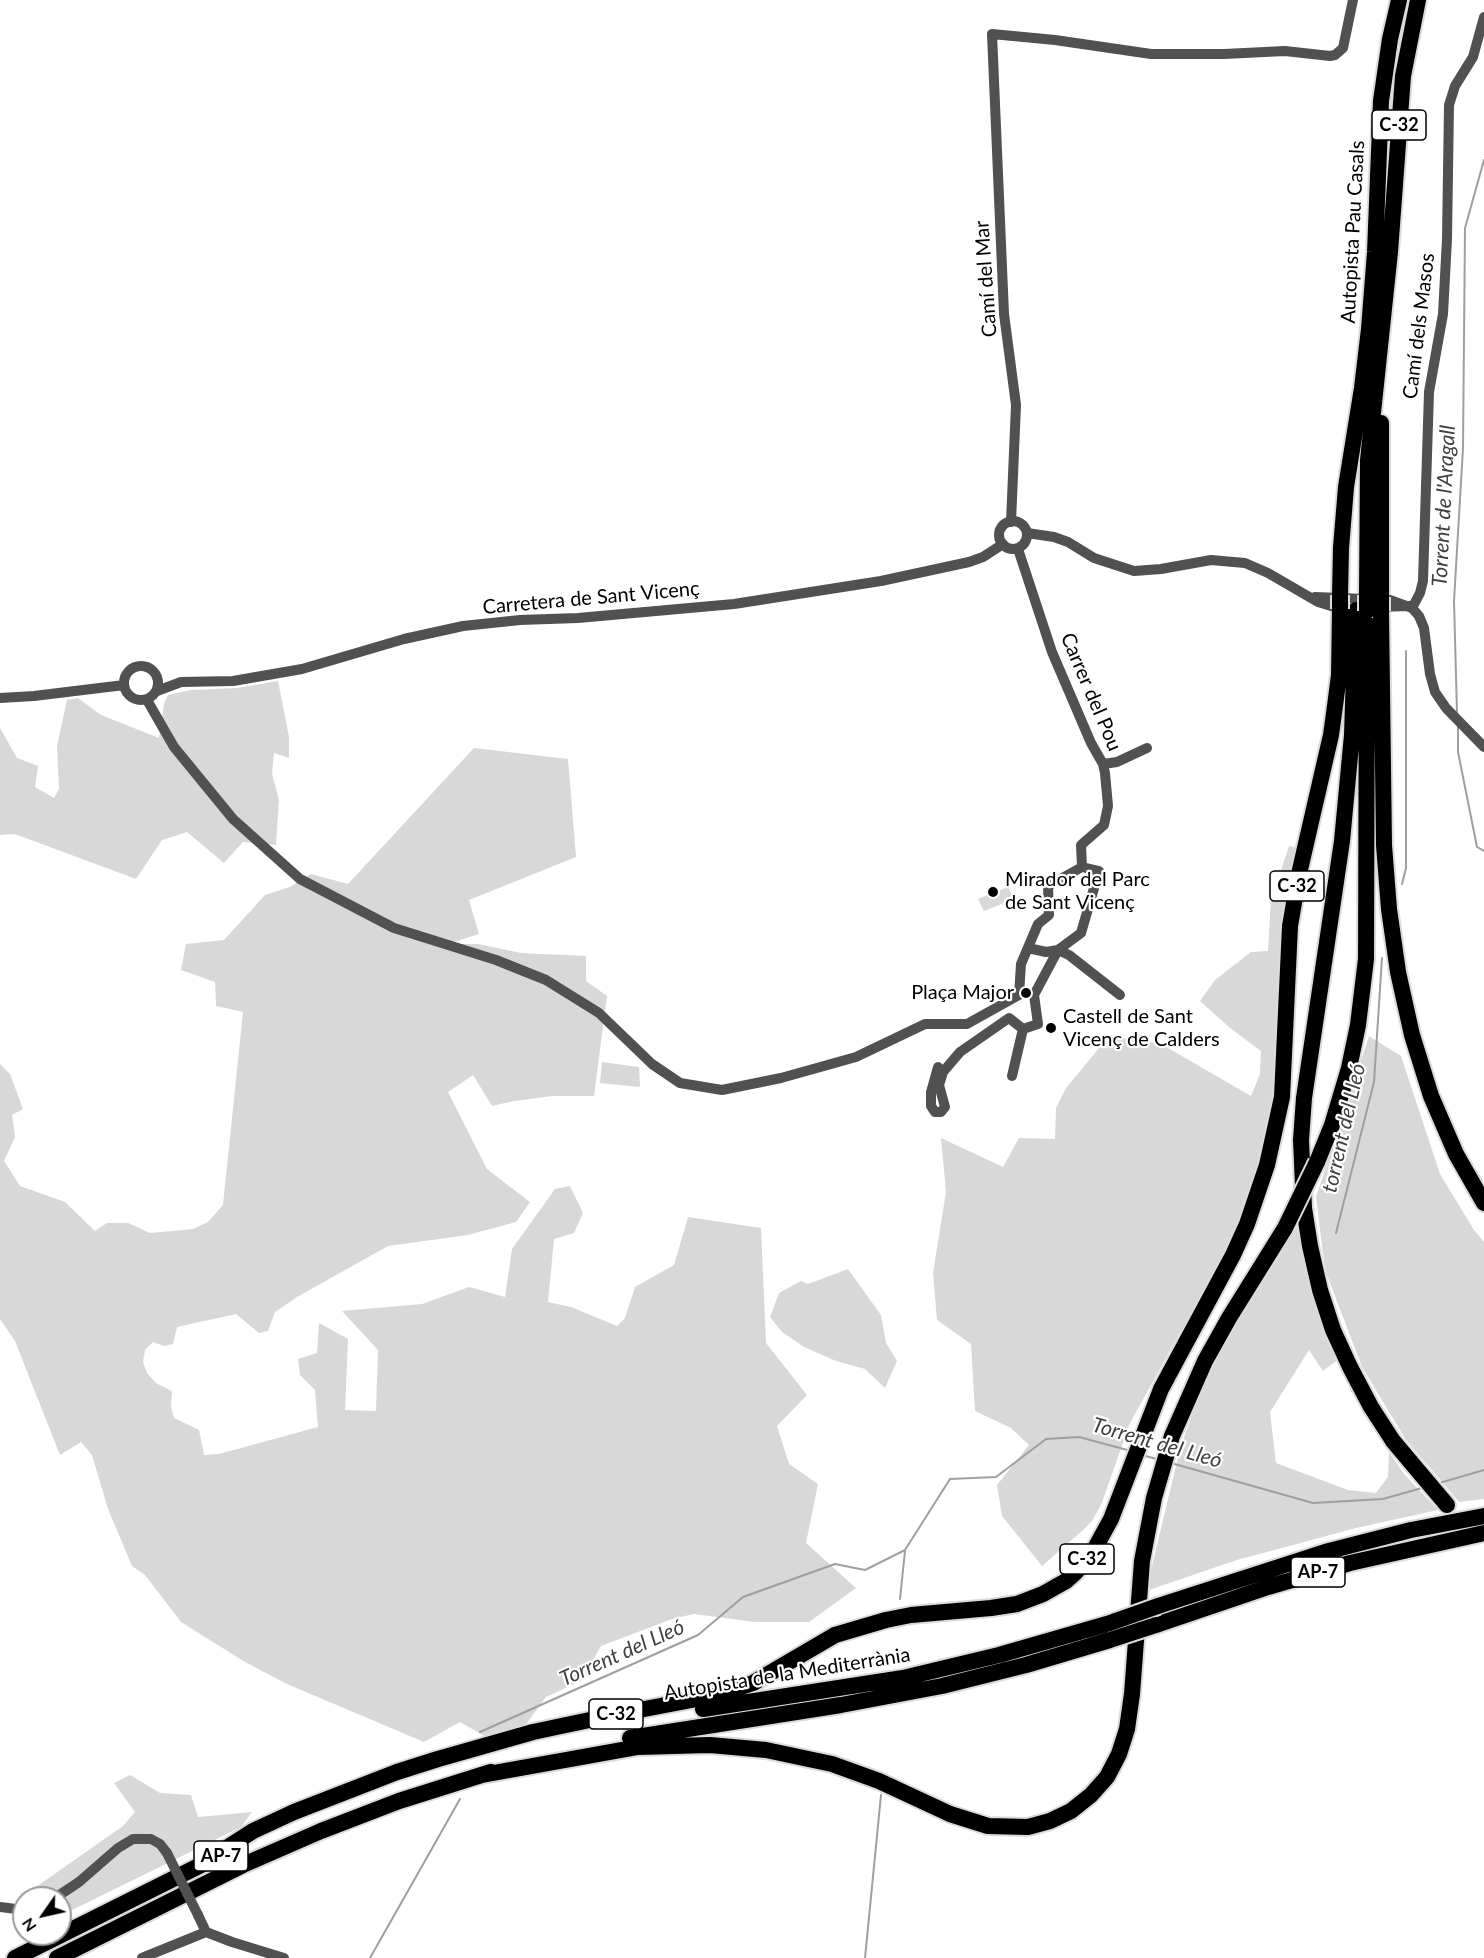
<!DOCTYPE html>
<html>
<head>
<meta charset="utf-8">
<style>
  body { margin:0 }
  #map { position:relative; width:1484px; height:1958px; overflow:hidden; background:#fff; font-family:Lato,sans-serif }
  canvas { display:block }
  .north { position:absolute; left:12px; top:1886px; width:60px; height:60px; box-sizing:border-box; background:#fff; border:2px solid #999; border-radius:50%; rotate:236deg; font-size:16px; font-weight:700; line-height:24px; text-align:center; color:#000 }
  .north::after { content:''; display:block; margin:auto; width:21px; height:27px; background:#000; clip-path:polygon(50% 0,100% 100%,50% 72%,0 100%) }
</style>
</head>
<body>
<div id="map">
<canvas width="1484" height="1958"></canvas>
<div class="north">N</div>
</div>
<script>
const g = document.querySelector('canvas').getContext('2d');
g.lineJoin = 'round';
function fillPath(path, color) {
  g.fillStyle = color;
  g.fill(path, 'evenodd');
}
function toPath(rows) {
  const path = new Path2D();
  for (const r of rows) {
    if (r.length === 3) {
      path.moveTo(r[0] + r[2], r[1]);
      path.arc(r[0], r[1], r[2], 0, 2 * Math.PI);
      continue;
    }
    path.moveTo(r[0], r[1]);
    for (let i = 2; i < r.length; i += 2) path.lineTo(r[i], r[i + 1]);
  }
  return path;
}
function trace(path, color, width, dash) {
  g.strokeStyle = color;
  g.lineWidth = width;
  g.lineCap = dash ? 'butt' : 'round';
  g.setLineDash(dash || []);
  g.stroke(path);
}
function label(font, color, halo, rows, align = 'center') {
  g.font = font + ' Lato,sans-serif';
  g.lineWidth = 4.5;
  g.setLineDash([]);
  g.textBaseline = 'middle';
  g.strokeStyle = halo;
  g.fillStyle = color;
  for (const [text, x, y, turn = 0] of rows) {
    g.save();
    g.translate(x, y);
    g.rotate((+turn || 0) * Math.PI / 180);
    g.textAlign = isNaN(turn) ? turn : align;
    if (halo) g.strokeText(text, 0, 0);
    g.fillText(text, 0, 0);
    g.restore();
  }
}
fillPath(toPath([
  [278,681,289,737,289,758,274,753,272,774,279,800,276,845,243,842,224,863,187,832,162,840,136,879,15,834,0,835,0,728,17,758,38,766,35,787,54,798,59,789,57,746,67,700,78,698,101,715,159,738,164,704,168,695,191,690,237,688],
  [474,748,568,759,576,857,469,900,479,934,447,944,478,944,521,953,586,956,586,981,607,996,594,1096,553,1096,514,1101,492,1106,473,1075,448,1092,487,1169,530,1202,516,1222,468,1235,388,1246,297,1297,275,1312,268,1331,259,1333,236,1314,177,1327,173,1344,164,1346,153,1342,145,1350,143,1362,147,1373,156,1383,172,1391,171,1407,174,1418,199,1430,204,1455,219,1454,318,1427,315,1390,300,1375,298,1359,317,1353,319,1323,348,1339,345,1410,376,1411,378,1350,342,1311,422,1304,469,1287,505,1297,512,1249,555,1189,570,1186,583,1213,574,1233,554,1239,548,1302,571,1307,617,1326,625,1318,635,1287,674,1265,688,1217,761,1228,766,1343,807,1395,777,1426,789,1464,818,1484,806,1543,856,1588,809,1622,755,1622,694,1614,672,1619,601,1646,581,1681,546,1697,524,1727,486,1737,460,1722,424,1742,287,1684,245,1662,181,1622,145,1575,132,1566,108,1509,92,1455,81,1442,60,1455,15,1341,0,1319,0,1064,10,1074,23,1109,12,1115,15,1137,4,1161,20,1186,65,1202,95,1231,107,1223,128,1223,150,1233,193,1229,208,1222,223,1205,243,1012,216,1006,215,982,181,970,186,944,224,940,265,895,290,887,311,874,348,884],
  [1289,846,1298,848,1283,914,1277,1083,1263,1153,1241,1222,1222,1263,1173,1345,1130,1423,1101,1505,1092,1521,1083,1530,1042,1566,1002,1516,997,1485,1029,1445,1011,1428,975,1411,971,1344,937,1320,933,1273,946,1192,941,1138,1003,1167,1019,1138,1055,1139,1056,1108,1066,1088,1109,1036,1161,1044,1251,1096,1260,1074,1261,1051,1230,1028,1200,1001,1215,980,1251,952,1268,951,1271,900],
  [1008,887,1014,899,984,911,978,899],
  [1369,1036,1401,1056,1440,1174,1474,1230,1484,1242,1484,1499,1459,1502,1406,1440,1362,1367,1325,1270,1316,1197],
  [602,1062,639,1067,640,1087,600,1083],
  [1297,1227,1317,1309,1339,1359,1323,1371,1309,1350,1270,1412,1276,1463,1348,1490,1376,1493,1388,1477,1389,1452,1404,1474,1438,1510,1356,1528,1237,1560,1146,1591,1180,1449,1199,1395,1226,1336,1278,1252],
  [848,1269,881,1315,886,1343,897,1361,885,1388,865,1369,836,1361,804,1347,782,1332,770,1317,779,1293,801,1281,808,1284],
  [130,1775,160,1793,191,1795,198,1817,252,1812,241,1827,60,1916,60,1898,24,1898,24,1906,21,1894,36,1887,123,1826,135,1812,114,1783]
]), '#d8d8d8');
trace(toPath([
  [1457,713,1454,601,1463,448,1465,228,1484,160],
  [1458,725,1458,752,1477,847,1484,851],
  [1402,884,1406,868,1406,651],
  [1336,1233,1374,1082,1382,958],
  [1142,1455,1160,1460],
  [1171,1463,1313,1503,1383,1499,1422,1488],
  [1436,1484,1484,1470],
  [900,1599,905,1551],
  [480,1732,698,1635,743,1597,835,1564,865,1570,905,1550,950,1479,996,1477,1046,1439,1079,1437,1131,1451],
  [370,1958,460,1799],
  [865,1958,881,1795]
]), '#9f9f9f', 2);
const highway = toPath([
  [1340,595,1341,548,1346,487,1362,388,1369,329,1375,252,1381,101,1390,39,1399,0],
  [1367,595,1368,460,1390,252,1403,76,1418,0],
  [1381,597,1381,423],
  [1356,610,1352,735,1342,841,1304,1098,1301,1140,1304,1208,1310,1246,1320,1290,1333,1330,1350,1367,1371,1407,1393,1441,1447,1505],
  [1381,611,1384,845,1389,909,1398,972,1412,1035,1431,1096,1456,1154,1484,1203],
  [1317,1162,1332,1125,1349,1068,1358,1025,1366,959,1367,624],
  [1158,1606,1325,1552,1411,1530,1484,1516],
  [1156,1625,1268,1587,1350,1563,1484,1533],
  [703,1709,903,1678,999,1655,1107,1624],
  [630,1738,841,1705,942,1686,1026,1665,1110,1640],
  [482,1775,638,1747,710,1745,766,1750,832,1764,879,1781,950,1814,988,1826,1028,1827,1050,1821,1071,1811,1091,1795,1107,1777,1119,1754,1127,1729,1132,1694,1142,1561,1154,1498,1172,1436,1205,1361,1229,1318,1285,1228],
  [197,1867,253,1831,294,1812,397,1772,438,1759,533,1732,618,1714,718,1695,753,1683,835,1635,886,1620,911,1615,991,1608,1017,1604,1043,1594,1066,1581,1076,1572,1094,1550,1111,1519,1161,1389,1233,1255,1247,1224,1267,1165,1282,1097,1290,926,1299,874,1331,735,1335,706,1339,675,1340,609],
  [15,1958,205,1863],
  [57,1958,243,1865,321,1831,399,1801,491,1772]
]);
trace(highway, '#dbdbdb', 20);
trace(toPath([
  [1013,535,14],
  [1011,522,1016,405,1004,314,992,34,1055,40,1151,54,1224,54,1285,51,1330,56,1335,55,1343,48,1353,0],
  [1027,533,1054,537,1068,542,1094,558,1134,571,1161,569,1211,560,1245,563,1268,573,1318,602,1331,606,1346,607],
  [1018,549,1052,652,1091,743,1103,764,1105,773,1108,806,1104,825,1081,845,1082,867],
  [1315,597,1390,600,1412,608,1419,616,1424,628,1430,674,1435,692,1446,708,1484,747],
  [1376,607,1409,606],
  [1412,608,1420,593,1423,581,1429,392,1443,314,1447,239,1449,105,1455,86,1473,57,1484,17],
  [141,683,17],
  [157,691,181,682,233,681,302,669,404,639,463,626,520,620,578,618,734,604,881,581,969,562,983,557,1003,544],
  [0,698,34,696,124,685],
  [147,700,174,747,233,819,300,879,394,928,496,960,546,980,599,1013,652,1064,680,1083,722,1090,781,1078,856,1057,925,1024,967,1024,1019,995],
  [1103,764,1117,762,1147,748],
  [1028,948,1046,952,1058,950],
  [1058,950,1069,955,1120,995],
  [1019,995,1021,964,1038,924,1049,915,1048,886,1082,867],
  [1034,995,1058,950,1081,933,1099,871,1082,867],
  [1023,1029,1038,1024,1034,995],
  [938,1067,931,1092,931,1106,935,1112,941,1112,945,1107,939,1085,943,1072,960,1052,1009,1018,1023,1029],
  [1012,1076,1023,1029],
  [55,1898,79,1882,118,1848,133,1839,151,1839,160,1844,167,1853],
  [0,1907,24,1910],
  [198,1915,206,1932,232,1942,284,1958],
  [142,1958,206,1932]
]), '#515151', 10);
trace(highway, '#000', 16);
const highwayBridge = toPath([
  [1340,595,1340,609],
  [1367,611,1367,595],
  [1381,611,1381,597],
  [1285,1228,1317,1162],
  [1107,1624,1158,1606],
  [1110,1640,1156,1625]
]);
trace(highwayBridge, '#dbdbdb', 20, []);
trace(toPath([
  [167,1853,198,1915]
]), '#515151', 10);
trace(highwayBridge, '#000', 16);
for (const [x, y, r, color] of [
  [993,892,6,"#000"],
  [1026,993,6,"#000"],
  [1051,1028,6,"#000"]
]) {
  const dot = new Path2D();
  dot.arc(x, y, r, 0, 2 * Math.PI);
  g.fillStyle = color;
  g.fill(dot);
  trace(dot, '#fff', 2);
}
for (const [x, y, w] of [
  [1399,125,54],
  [1297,886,54],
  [1087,1559,54],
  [1318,1572,54],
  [616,1714,54],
  [221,1856,54]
]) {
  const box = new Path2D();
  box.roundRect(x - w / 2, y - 15, w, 30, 4.5);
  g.fillStyle = '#fff';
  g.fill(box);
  trace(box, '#000', 1.5);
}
label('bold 18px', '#000', null, [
  ["C-32",1399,125],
  ["C-32",1297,886],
  ["C-32",1087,1559],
  ["AP-7",1318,1572],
  ["C-32",616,1714],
  ["AP-7",221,1856]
]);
label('20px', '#000', '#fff', [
  ["Autopista Pau Casals",1353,232,-87],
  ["Camí del Mar",986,279,-94],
  ["Camí dels Masos",1419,326,-83],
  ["Carretera de Sant Vicenç",591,598,-5],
  ["Carrer del Pou",1091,692,67],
  ["Autopista de la Mediterrània",787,1674,-9]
]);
label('20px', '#000', '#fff', [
  ["Mirador del Parc",1005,880],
  ["de Sant Vicenç",1005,903],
  ["Plaça Major",1014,993,"right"],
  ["Castell de Sant",1063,1017],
  ["Vicenç de Calders",1063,1040]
], 'left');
label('italic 21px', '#404040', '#fff', [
  ["Torrent de l'Aragall",1444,506,-87],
  ["torrent del Lleó",1344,1128,-77],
  ["Torrent del Lleó",1157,1443,16],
  ["Torrent del Lleó",622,1653,-24]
]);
</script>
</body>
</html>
